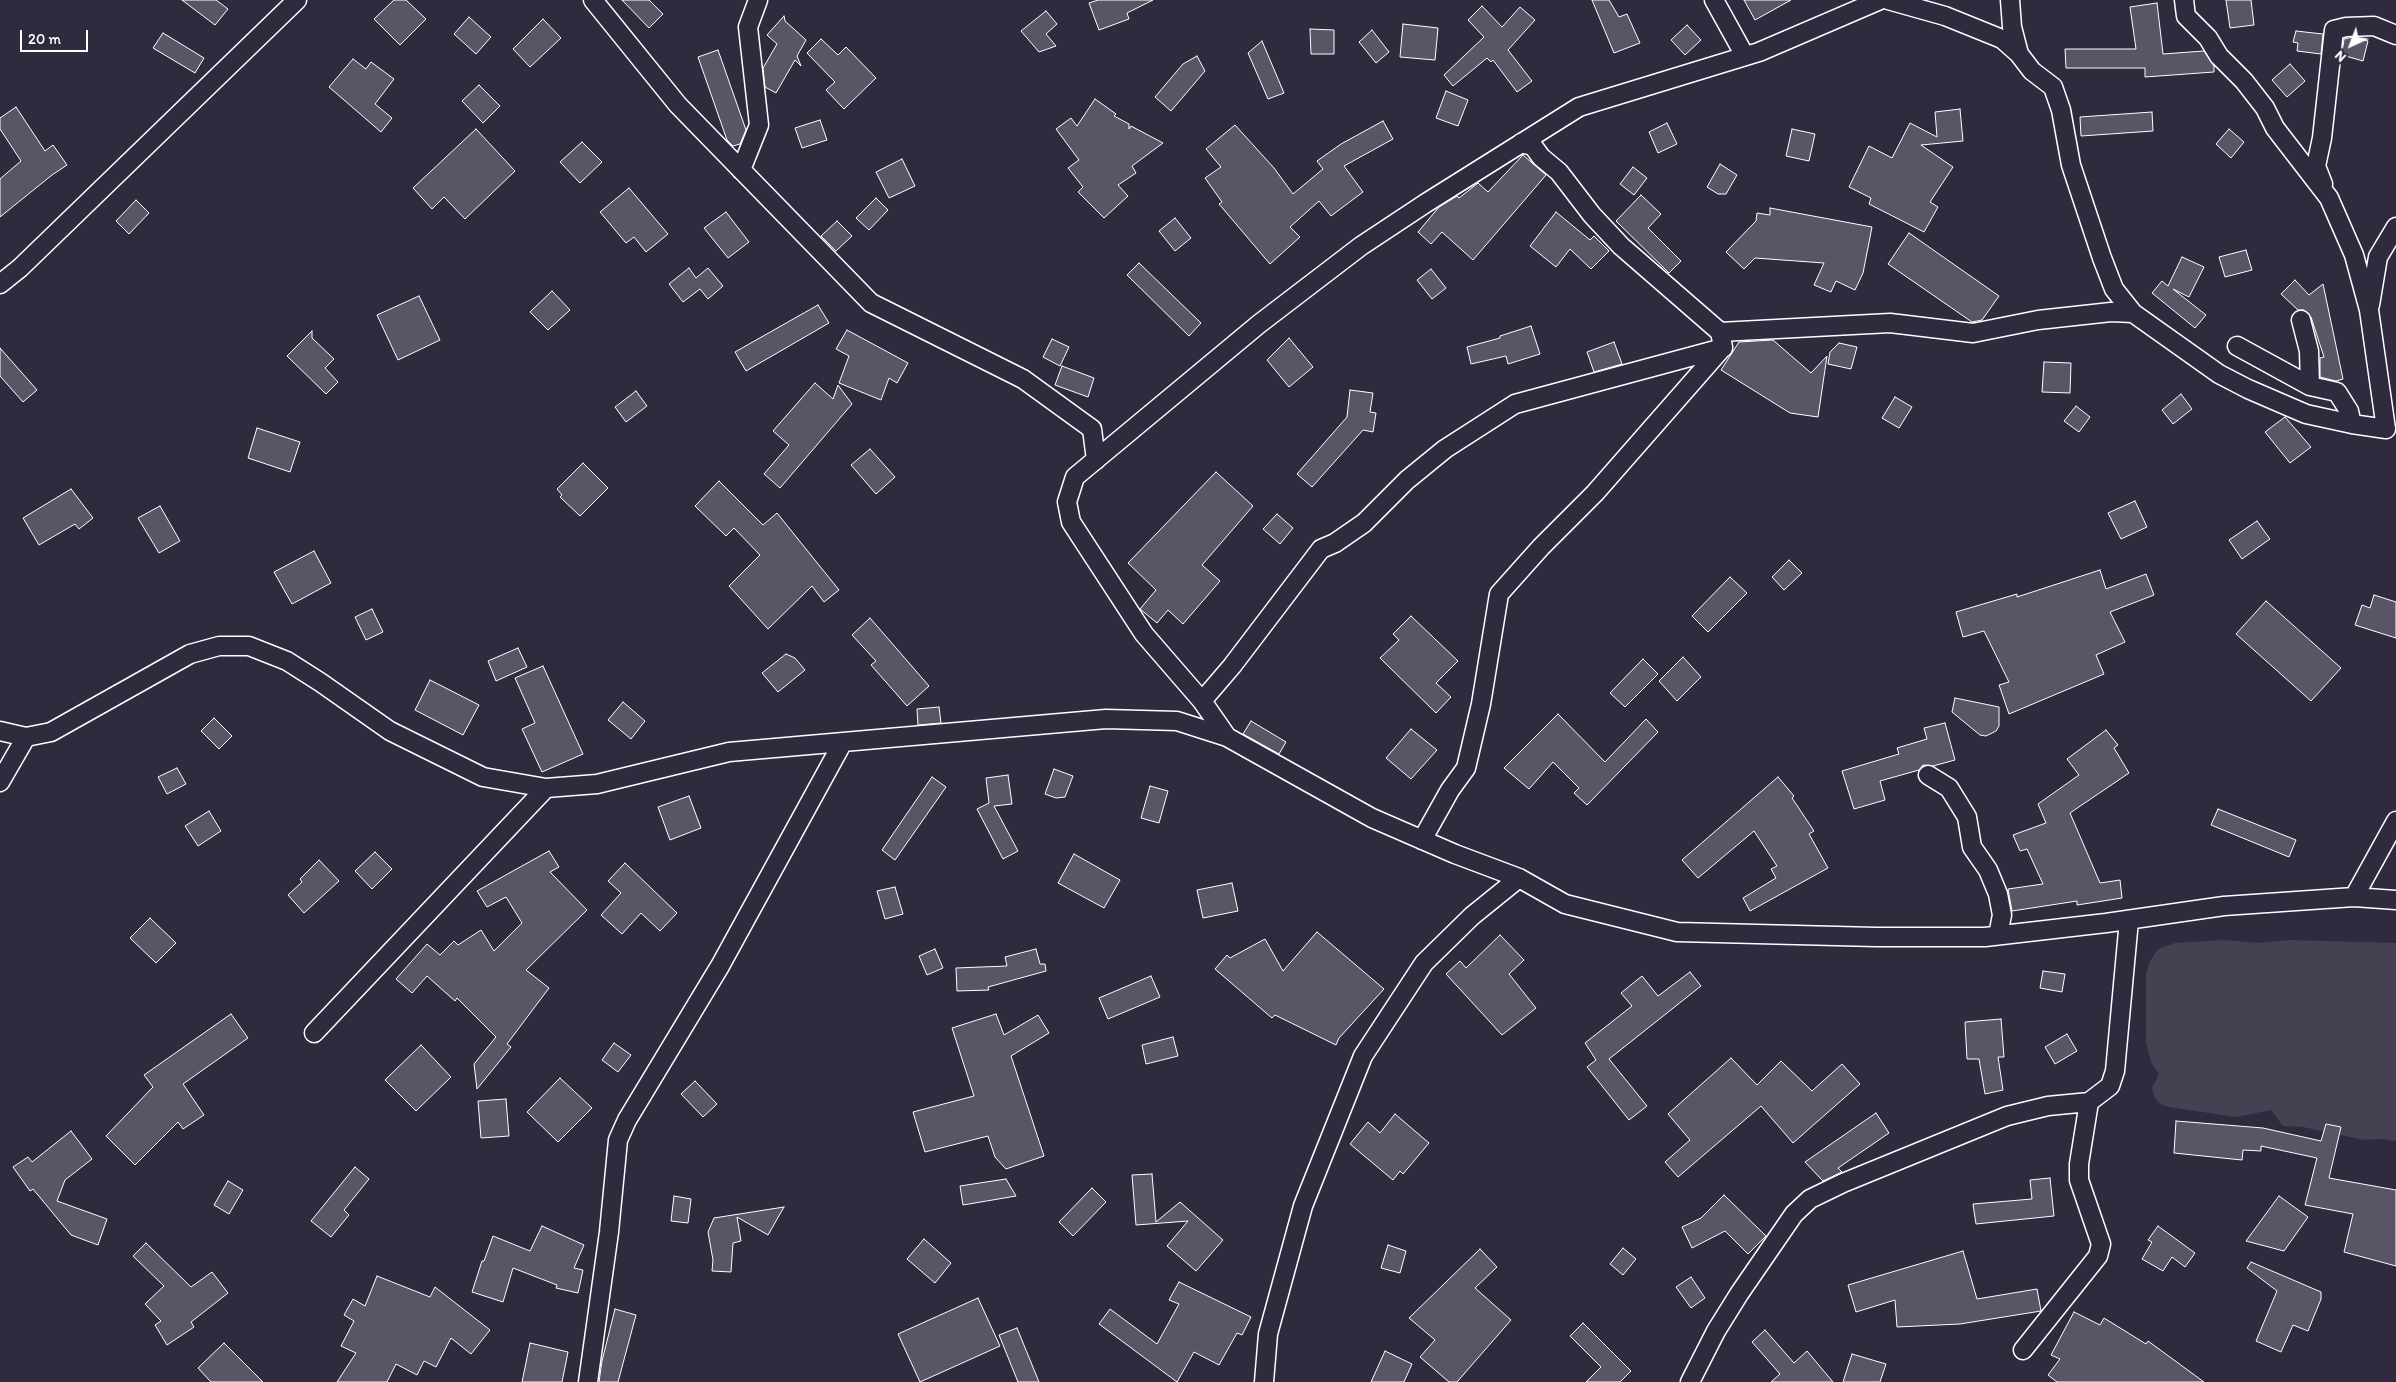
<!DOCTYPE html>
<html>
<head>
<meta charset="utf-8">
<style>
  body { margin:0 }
  #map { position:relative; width:2396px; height:1382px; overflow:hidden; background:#2f2a3d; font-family:Itim,sans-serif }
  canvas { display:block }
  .north { position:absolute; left:2326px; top:20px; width:50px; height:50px; -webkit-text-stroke:4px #2f2a3d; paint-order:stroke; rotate:223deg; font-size:14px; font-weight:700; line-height:20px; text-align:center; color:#fff }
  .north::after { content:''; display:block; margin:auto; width:18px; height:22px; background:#fff; clip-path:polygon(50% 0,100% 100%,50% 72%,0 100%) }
  .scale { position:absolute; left:20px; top:30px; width:68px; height:22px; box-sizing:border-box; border:2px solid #fff; border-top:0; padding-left:6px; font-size:15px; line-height:18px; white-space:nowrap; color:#fff; -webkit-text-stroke:4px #2f2a3d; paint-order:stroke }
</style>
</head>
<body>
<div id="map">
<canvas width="2396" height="1382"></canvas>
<div class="north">N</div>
<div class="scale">20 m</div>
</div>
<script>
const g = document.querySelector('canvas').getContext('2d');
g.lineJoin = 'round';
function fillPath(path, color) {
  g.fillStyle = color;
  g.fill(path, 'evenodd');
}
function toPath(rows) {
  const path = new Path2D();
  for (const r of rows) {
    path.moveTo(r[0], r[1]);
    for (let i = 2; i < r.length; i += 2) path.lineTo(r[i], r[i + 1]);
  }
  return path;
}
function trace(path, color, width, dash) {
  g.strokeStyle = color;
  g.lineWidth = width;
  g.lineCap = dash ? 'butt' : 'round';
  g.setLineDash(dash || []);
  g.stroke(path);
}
fillPath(toPath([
  [2224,940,2259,943,2291,940,2396,943,2396,1141,2382,1139,2364,1140,2303,1127,2283,1126,2271,1110,2236,1117,2169,1107,2160,1104,2155,1098,2152,1088,2159,1074,2151,1062,2146,1043,2146,974,2150,961,2158,949,2175,943]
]), '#464152');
const building = toPath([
  [182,0,216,0,228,9,215,25,182,0],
  [394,0,406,0,426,19,400,45,374,19,394,0],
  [622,0,649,0,663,14,649,28,622,0],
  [1098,0,1153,0,1127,13,1129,19,1099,30,1089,3,1098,0],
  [1592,0,1609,0,1619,17,1627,14,1640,43,1614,53,1592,0],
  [1744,0,1791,0,1755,20,1744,0],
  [2226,0,2251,0,2254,25,2230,28,2226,0],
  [2157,3,2163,54,2204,51,2214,66,2214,72,2145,77,2145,68,2066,68,2065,49,2136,49,2130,7,2157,3],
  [1482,6,1502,27,1520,7,1535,20,1508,50,1532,81,1517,92,1493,60,1491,62,1487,58,1453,86,1444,75,1484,37,1468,20,1482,6],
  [1046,11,1057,24,1046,34,1056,46,1039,52,1021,31,1046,11],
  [784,16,785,21,806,40,797,56,801,66,795,60,776,93,765,87,763,68,777,44,767,35,784,16],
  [469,17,491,37,476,54,454,34,469,17],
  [543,19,561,38,530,67,513,49,543,19],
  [1403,24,1438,28,1435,60,1400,57,1403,24],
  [1687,25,1701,40,1685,55,1671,40,1687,25],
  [1310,29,1334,30,1334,54,1311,54,1310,29],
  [1372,30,1389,52,1376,63,1359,42,1372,30],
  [2296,31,2323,34,2321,54,2297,51,2298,43,2293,42,2296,31],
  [163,33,204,58,195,73,153,48,163,33],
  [2354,37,2368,41,2363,61,2342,55,2344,39,2354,37],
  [821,39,838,55,846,47,876,78,844,109,826,90,835,82,807,53,821,39],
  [1262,41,1284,93,1268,99,1248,53,1262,41],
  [718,50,746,130,740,144,733,146,727,140,698,57,718,50],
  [1197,56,1205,71,1171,111,1155,97,1183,64,1197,56],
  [353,59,366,69,371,62,394,79,375,104,392,118,381,132,329,87,353,59],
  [2290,64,2305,81,2287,97,2272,80,2290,64],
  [479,85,500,106,483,123,462,101,479,85],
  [1446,91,1468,100,1458,126,1436,118,1446,91],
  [1095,99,1116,114,1114,116,1129,124,1129,129,1131,126,1163,143,1132,166,1136,173,1118,185,1128,196,1104,218,1078,192,1083,187,1068,168,1079,160,1056,129,1071,118,1077,126,1095,99],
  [16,107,45,151,53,145,67,165,52,175,0,217,0,179,21,161,0,129,0,118,16,107],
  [1960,109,1963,141,1921,145,1953,167,1930,202,1938,207,1924,232,1869,204,1871,198,1849,187,1869,146,1892,158,1910,123,1937,137,1935,112,1960,109],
  [2152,112,2153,131,2081,136,2080,117,2152,112],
  [820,120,827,140,802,148,795,128,820,120],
  [1383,121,1393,139,1344,166,1363,192,1331,216,1319,201,1290,227,1300,237,1270,264,1219,204,1222,202,1205,178,1221,167,1206,149,1235,125,1274,168,1293,194,1323,169,1317,161,1341,144,1383,121],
  [1667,123,1677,144,1658,153,1649,132,1667,123],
  [476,129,515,171,465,219,444,197,432,209,413,188,476,129],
  [1792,129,1815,134,1809,161,1786,156,1792,129],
  [2229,129,2244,142,2231,158,2216,144,2229,129],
  [582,142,602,162,580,183,560,162,582,142],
  [1523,155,1546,175,1473,260,1442,232,1431,244,1418,232,1439,207,1457,196,1459,198,1478,183,1488,192,1523,155],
  [902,159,915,186,889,198,876,172,902,159],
  [1720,164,1737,175,1726,194,1718,194,1707,187,1720,164],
  [1633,167,1647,178,1634,195,1620,184,1633,167],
  [629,188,668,234,646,252,634,237,626,243,600,212,629,188],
  [1641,195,1661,214,1648,228,1681,261,1669,273,1616,221,1641,195],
  [876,198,888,210,869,230,856,218,876,198],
  [136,200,149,213,129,234,116,221,136,200],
  [1770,208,1872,227,1863,273,1855,290,1836,281,1831,292,1814,285,1824,263,1755,258,1744,269,1726,252,1756,221,1757,213,1770,215,1770,208],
  [726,212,749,242,728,258,704,228,726,212],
  [1556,212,1590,240,1594,236,1609,251,1591,269,1570,249,1556,267,1530,246,1556,212],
  [1175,218,1191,238,1175,251,1159,231,1175,218],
  [837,221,852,236,836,251,821,236,837,221],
  [1909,233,1999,296,1982,320,1972,322,1888,264,1909,233],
  [2246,250,2252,270,2225,277,2219,257,2246,250],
  [2182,257,2204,267,2189,297,2173,289,2206,315,2195,328,2152,293,2162,281,2168,286,2182,257],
  [1139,263,1201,323,1189,336,1127,275,1139,263],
  [689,268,696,278,708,268,723,286,708,299,700,289,683,302,669,284,689,268],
  [1431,269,1446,288,1432,299,1417,280,1431,269],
  [2295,280,2309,295,2323,284,2343,379,2336,381,2320,377,2320,358,2324,357,2311,317,2304,310,2298,310,2281,294,2295,280],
  [552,291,570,310,548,330,530,312,552,291],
  [419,296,440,340,398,360,377,315,419,296],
  [818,305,829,323,746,371,735,352,818,305],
  [1531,326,1540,354,1508,364,1506,356,1471,364,1467,347,1500,338,1500,336,1531,326],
  [847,330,908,363,897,383,889,378,881,400,839,383,849,356,836,349,847,330],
  [312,331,312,338,334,359,325,368,338,382,326,394,287,356,312,331],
  [1289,338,1313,367,1289,387,1267,360,1289,338],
  [1052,339,1069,347,1060,366,1043,357,1052,339],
  [1773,340,1811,373,1827,356,1818,417,1790,413,1721,370,1739,342,1773,340],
  [1614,342,1622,364,1594,372,1587,352,1614,342],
  [1839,343,1857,347,1851,369,1828,364,1830,352,1839,343],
  [0,348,37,390,23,402,0,376,0,348],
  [2044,362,2071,363,2070,393,2042,392,2044,362],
  [1062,366,1094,378,1088,397,1055,385,1062,366],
  [815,383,833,399,838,385,852,404,780,488,764,474,789,445,773,431,815,383],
  [1350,390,1373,393,1370,412,1376,413,1373,432,1363,430,1312,487,1297,474,1347,417,1350,390],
  [636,391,647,406,626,422,615,407,636,391],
  [2181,394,2192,409,2173,424,2162,410,2181,394],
  [1895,397,1912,407,1899,428,1882,418,1895,397],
  [2076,406,2090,417,2079,432,2064,421,2076,406],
  [2285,417,2311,447,2290,463,2265,432,2285,417],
  [257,428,300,442,290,472,248,458,257,428],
  [870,449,895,477,876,494,851,465,870,449],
  [583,463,608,488,580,516,560,497,562,495,557,489,583,463],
  [1216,472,1253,506,1202,565,1220,581,1183,624,1168,610,1157,623,1140,609,1156,590,1128,563,1216,472],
  [719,481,763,525,777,513,839,590,824,602,812,586,768,629,729,586,760,555,734,528,726,536,695,506,719,481],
  [71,489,93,518,79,529,75,524,39,545,23,518,71,489],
  [2135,501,2147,527,2121,539,2108,513,2135,501],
  [160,506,180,541,159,553,138,518,160,506],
  [1277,514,1293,528,1280,544,1263,529,1277,514],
  [2257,521,2270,539,2242,559,2229,540,2257,521],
  [314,551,331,583,292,604,274,572,314,551],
  [1789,560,1802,573,1784,590,1772,577,1789,560],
  [2100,570,2106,589,2146,574,2154,595,2110,612,2125,642,2096,655,2104,674,2009,714,1999,685,2009,682,1984,631,1963,637,1956,612,2017,594,2017,597,2100,570],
  [1730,577,1747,593,1708,632,1692,616,1730,577],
  [2374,595,2396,602,2396,638,2355,625,2362,605,2370,608,2374,595],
  [2266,601,2341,668,2311,701,2236,634,2266,601],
  [372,609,383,632,366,640,355,617,372,609],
  [1411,616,1458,661,1436,683,1451,697,1436,713,1380,658,1399,640,1393,634,1411,616],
  [870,618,929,686,907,706,871,665,876,661,852,635,870,618],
  [518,648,527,667,496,681,488,661,518,648],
  [786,654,795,658,805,670,778,692,762,673,786,654],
  [1683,657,1701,677,1677,701,1659,681,1683,657],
  [1643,659,1658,674,1625,707,1610,693,1643,659],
  [543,666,583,754,542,772,522,729,535,723,515,678,543,666],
  [430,680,479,705,463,735,415,710,430,680],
  [1955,698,1999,707,1999,726,1996,731,1986,736,1980,735,1952,712,1955,698],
  [623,702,645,721,631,739,608,720,623,702],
  [939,707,941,723,918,725,917,709,939,707],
  [1558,714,1605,762,1646,719,1658,732,1587,805,1574,793,1579,788,1553,762,1529,789,1504,768,1558,714],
  [214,718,232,736,219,749,201,731,214,718],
  [1251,721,1286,742,1279,754,1243,734,1251,721],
  [1945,723,1955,760,1933,766,1923,765,1919,770,1880,781,1885,800,1854,809,1842,771,1899,754,1897,748,1927,739,1924,728,1945,723],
  [1411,729,1437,750,1411,779,1386,758,1411,729],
  [2106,730,2118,745,2114,748,2129,773,2070,813,2100,883,2120,880,2122,898,2077,905,2077,901,2012,911,2008,889,2043,884,2027,849,2020,851,2013,835,2046,823,2038,804,2079,775,2067,759,2106,730],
  [177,768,186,784,167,794,158,777,177,768],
  [1054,769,1073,776,1065,797,1056,798,1045,794,1054,769],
  [1008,775,1012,804,994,806,1018,851,1003,859,977,809,989,803,986,778,1008,775],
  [932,777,946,787,895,860,882,850,932,777],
  [1778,777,1794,796,1792,798,1814,831,1809,834,1828,868,1750,911,1743,898,1776,878,1771,869,1777,866,1754,831,1698,878,1682,860,1778,777],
  [1150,786,1168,791,1159,823,1141,818,1150,786],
  [689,796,701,828,670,840,658,807,689,796],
  [2218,809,2296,840,2289,857,2211,825,2218,809],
  [209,811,221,831,198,846,185,826,209,811],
  [549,851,559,867,550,872,587,910,526,970,549,988,507,1044,511,1047,477,1089,474,1064,496,1037,457,998,455,1001,427,976,412,993,396,979,427,944,440,955,454,941,458,945,481,930,494,951,522,923,506,897,487,907,477,891,549,851],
  [375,852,392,869,372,889,355,871,375,852],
  [1074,854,1120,880,1104,908,1058,883,1074,854],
  [319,860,339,881,304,913,288,895,302,882,300,879,319,860],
  [625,863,677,913,660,931,641,913,622,934,601,915,621,893,608,881,625,863],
  [1232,883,1238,911,1203,918,1197,890,1232,883],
  [895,887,903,914,885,919,877,891,895,887],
  [150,918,176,943,156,963,130,938,150,918],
  [1317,932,1384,989,1339,1038,1336,1045,1275,1015,1272,1018,1215,969,1227,955,1230,958,1265,939,1283,971,1317,932],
  [1500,935,1524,960,1509,974,1536,1008,1502,1035,1446,974,1460,961,1466,968,1500,935],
  [935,949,943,968,927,975,919,956,935,949],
  [1036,949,1040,964,1045,964,1046,971,988,987,989,990,957,991,956,968,1007,966,1005,957,1036,949],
  [2043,971,2065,974,2062,992,2040,988,2043,971],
  [1690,972,1701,986,1609,1059,1647,1106,1629,1120,1587,1067,1596,1060,1585,1043,1632,1006,1621,993,1642,976,1658,996,1690,972],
  [1151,976,1160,997,1108,1019,1099,998,1151,976],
  [231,1014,248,1038,183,1084,204,1115,183,1129,178,1122,135,1165,106,1136,153,1087,144,1075,231,1014],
  [996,1014,1004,1035,1038,1015,1049,1033,1011,1056,1044,1156,1006,1169,995,1157,988,1136,925,1152,913,1112,974,1096,952,1028,996,1014],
  [2001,1019,2004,1057,1998,1057,2003,1090,1985,1094,1979,1059,1967,1059,1965,1022,2001,1019],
  [2067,1034,2077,1051,2055,1064,2045,1047,2067,1034],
  [1173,1037,1178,1056,1146,1064,1142,1045,1173,1037],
  [614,1043,631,1055,618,1072,602,1060,614,1043],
  [421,1045,451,1077,416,1111,385,1080,421,1045],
  [1731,1058,1757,1085,1781,1061,1812,1091,1842,1064,1860,1084,1793,1143,1761,1106,1678,1177,1665,1162,1690,1140,1668,1114,1731,1058],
  [560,1078,592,1108,558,1142,527,1112,560,1078],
  [695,1081,717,1104,703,1117,681,1094,695,1081],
  [506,1099,509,1136,481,1138,478,1101,506,1099],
  [1876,1113,1889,1133,1838,1168,1842,1172,1823,1181,1805,1162,1876,1113],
  [1395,1114,1429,1143,1403,1174,1400,1171,1393,1180,1350,1144,1368,1122,1380,1133,1395,1114],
  [2176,1121,2263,1128,2321,1141,2326,1124,2341,1127,2329,1178,2396,1190,2396,1266,2344,1252,2353,1214,2305,1205,2317,1158,2261,1146,2261,1151,2243,1150,2242,1160,2174,1153,2176,1121],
  [71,1131,92,1159,65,1180,57,1201,107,1219,98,1245,71,1235,33,1189,30,1191,13,1167,28,1157,32,1162,71,1131],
  [355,1167,369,1179,344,1210,349,1215,331,1237,311,1221,355,1167],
  [1152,1174,1156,1222,1180,1202,1223,1240,1196,1271,1167,1246,1188,1221,1136,1225,1132,1175,1152,1174],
  [2050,1178,2054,1216,1976,1224,1973,1204,2032,1199,2030,1180,2050,1178],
  [1006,1179,1016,1196,963,1205,960,1186,1006,1179],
  [228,1181,243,1190,229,1214,214,1205,228,1181],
  [1092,1188,1106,1202,1073,1236,1059,1222,1092,1188],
  [1724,1195,1766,1236,1748,1254,1725,1231,1692,1248,1682,1227,1701,1218,1724,1195],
  [674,1196,691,1199,688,1223,671,1221,674,1196],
  [2279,1196,2308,1217,2284,1251,2246,1241,2279,1196],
  [784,1207,768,1235,737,1217,741,1241,733,1243,731,1272,712,1271,713,1260,708,1232,714,1218,784,1207],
  [542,1226,584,1245,574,1268,583,1270,578,1293,556,1288,557,1285,513,1268,503,1302,472,1292,482,1261,484,1261,493,1236,530,1251,542,1226],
  [2158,1226,2195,1253,2185,1267,2172,1257,2163,1271,2142,1259,2152,1242,2148,1240,2158,1226],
  [924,1239,951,1263,935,1283,907,1259,924,1239],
  [146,1243,191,1287,212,1272,228,1293,191,1322,194,1327,167,1345,155,1325,161,1321,145,1304,164,1286,133,1256,146,1243],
  [1388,1245,1406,1251,1400,1273,1381,1268,1388,1245],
  [1623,1248,1636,1259,1623,1275,1610,1264,1623,1248],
  [1480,1249,1497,1267,1475,1288,1511,1320,1457,1382,1449,1382,1420,1357,1435,1340,1409,1318,1480,1249],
  [1963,1251,1977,1299,2037,1289,2041,1311,1960,1324,1897,1327,1895,1300,1856,1312,1848,1285,1963,1251],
  [2251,1262,2321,1292,2321,1299,2308,1331,2293,1325,2281,1352,2256,1341,2277,1291,2247,1268,2251,1262],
  [377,1276,430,1297,435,1287,490,1330,471,1354,451,1338,436,1367,424,1361,417,1375,396,1364,387,1382,337,1382,356,1353,341,1346,354,1321,344,1315,353,1299,365,1306,377,1276],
  [1691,1277,1705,1298,1691,1308,1676,1287,1691,1277],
  [1179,1282,1251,1317,1242,1335,1237,1333,1219,1365,1194,1352,1177,1382,1099,1324,1110,1309,1157,1344,1179,1304,1169,1300,1179,1282],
  [978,1298,1000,1346,920,1382,898,1334,978,1298],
  [615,1309,636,1315,618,1382,599,1382,602,1361,615,1309],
  [2074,1312,2100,1325,2104,1318,2146,1344,2148,1341,2204,1382,2057,1382,2048,1375,2060,1359,2051,1355,2074,1312],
  [1583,1323,1631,1371,1620,1382,1586,1382,1601,1367,1570,1336,1583,1323],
  [1017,1328,1039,1382,1018,1382,999,1335,1017,1328],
  [1765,1330,1794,1363,1807,1351,1833,1382,1771,1382,1780,1374,1752,1342,1765,1330],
  [224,1343,263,1382,211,1382,198,1368,224,1343],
  [530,1343,568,1352,562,1382,522,1382,530,1343],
  [1385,1351,1412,1364,1404,1382,1371,1382,1385,1351],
  [1852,1354,1886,1364,1880,1382,1843,1382,1852,1354]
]);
fillPath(building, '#595564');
trace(building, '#fff', 1);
const street = toPath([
  [593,0,678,105,871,303,1023,379,1092,429,1096,460],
  [1714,0,1745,56],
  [1888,0,1945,16,2002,39,2019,54],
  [2010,0,2012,27,2019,54,2032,71,2053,87,2061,110,2071,165,2102,258,2114,289,2133,313,2219,374,2248,389,2306,414,2352,424],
  [2184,0,2186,16,2208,38,2219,56,2244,81,2265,108,2275,128,2329,198,2354,255,2369,310,2386,429,2352,424,2349,411,2337,392,2310,386,2309,351,2301,320],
  [741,170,759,125,748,27,758,0],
  [2323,184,2316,166,2322,138,2334,30,2346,27,2374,26,2396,35],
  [0,284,20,268,297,0],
  [2370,305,2378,257,2396,227],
  [1720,332,1890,323,1973,333,2038,320,2111,312,2133,313],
  [2237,346,2310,386],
  [1202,701,1232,666,1321,549,1335,543,1364,523,1407,480,1445,449,1515,404,1723,348],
  [0,731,26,737,51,732,190,654,219,646,249,646,287,661,320,682,390,731,483,777,546,788,597,784,729,752,1106,719,1177,721,1227,737,1372,818,1455,854,1519,878,1565,904,1677,932,1876,937,1985,937,2106,923,2224,906,2354,897,2396,900],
  [1227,737,1202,701,1144,634,1071,522,1067,502,1075,477,1259,324,1361,246,1426,203,1579,107,1759,52,1880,0],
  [1928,775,1949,788,1967,817,1972,847,1988,870,1998,894,2002,915,1998,935],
  [0,782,26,737],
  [1422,840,1450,790,1466,768,1481,704,1499,594,1541,547,1595,493,1723,347,1720,332,1621,246,1592,215,1559,172,1541,157,1533,146,1521,143],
  [2354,897,2396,821],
  [314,1033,546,788],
  [2023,1350,2098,1256,2101,1244,2079,1180,2079,1164,2089,1102],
  [588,1382,609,1232,618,1140,627,1120,720,966,843,742],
  [1264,1382,1268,1334,1303,1206,1363,1056,1424,963,1472,916,1519,878],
  [1690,1382,1716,1331,1739,1294,1794,1214,1810,1199,1843,1183,2007,1116,2048,1106,2089,1102,2110,1086,2115,1071,2129,920]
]);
trace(street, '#fff', 21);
trace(street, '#2f2a3d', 18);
</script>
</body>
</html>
